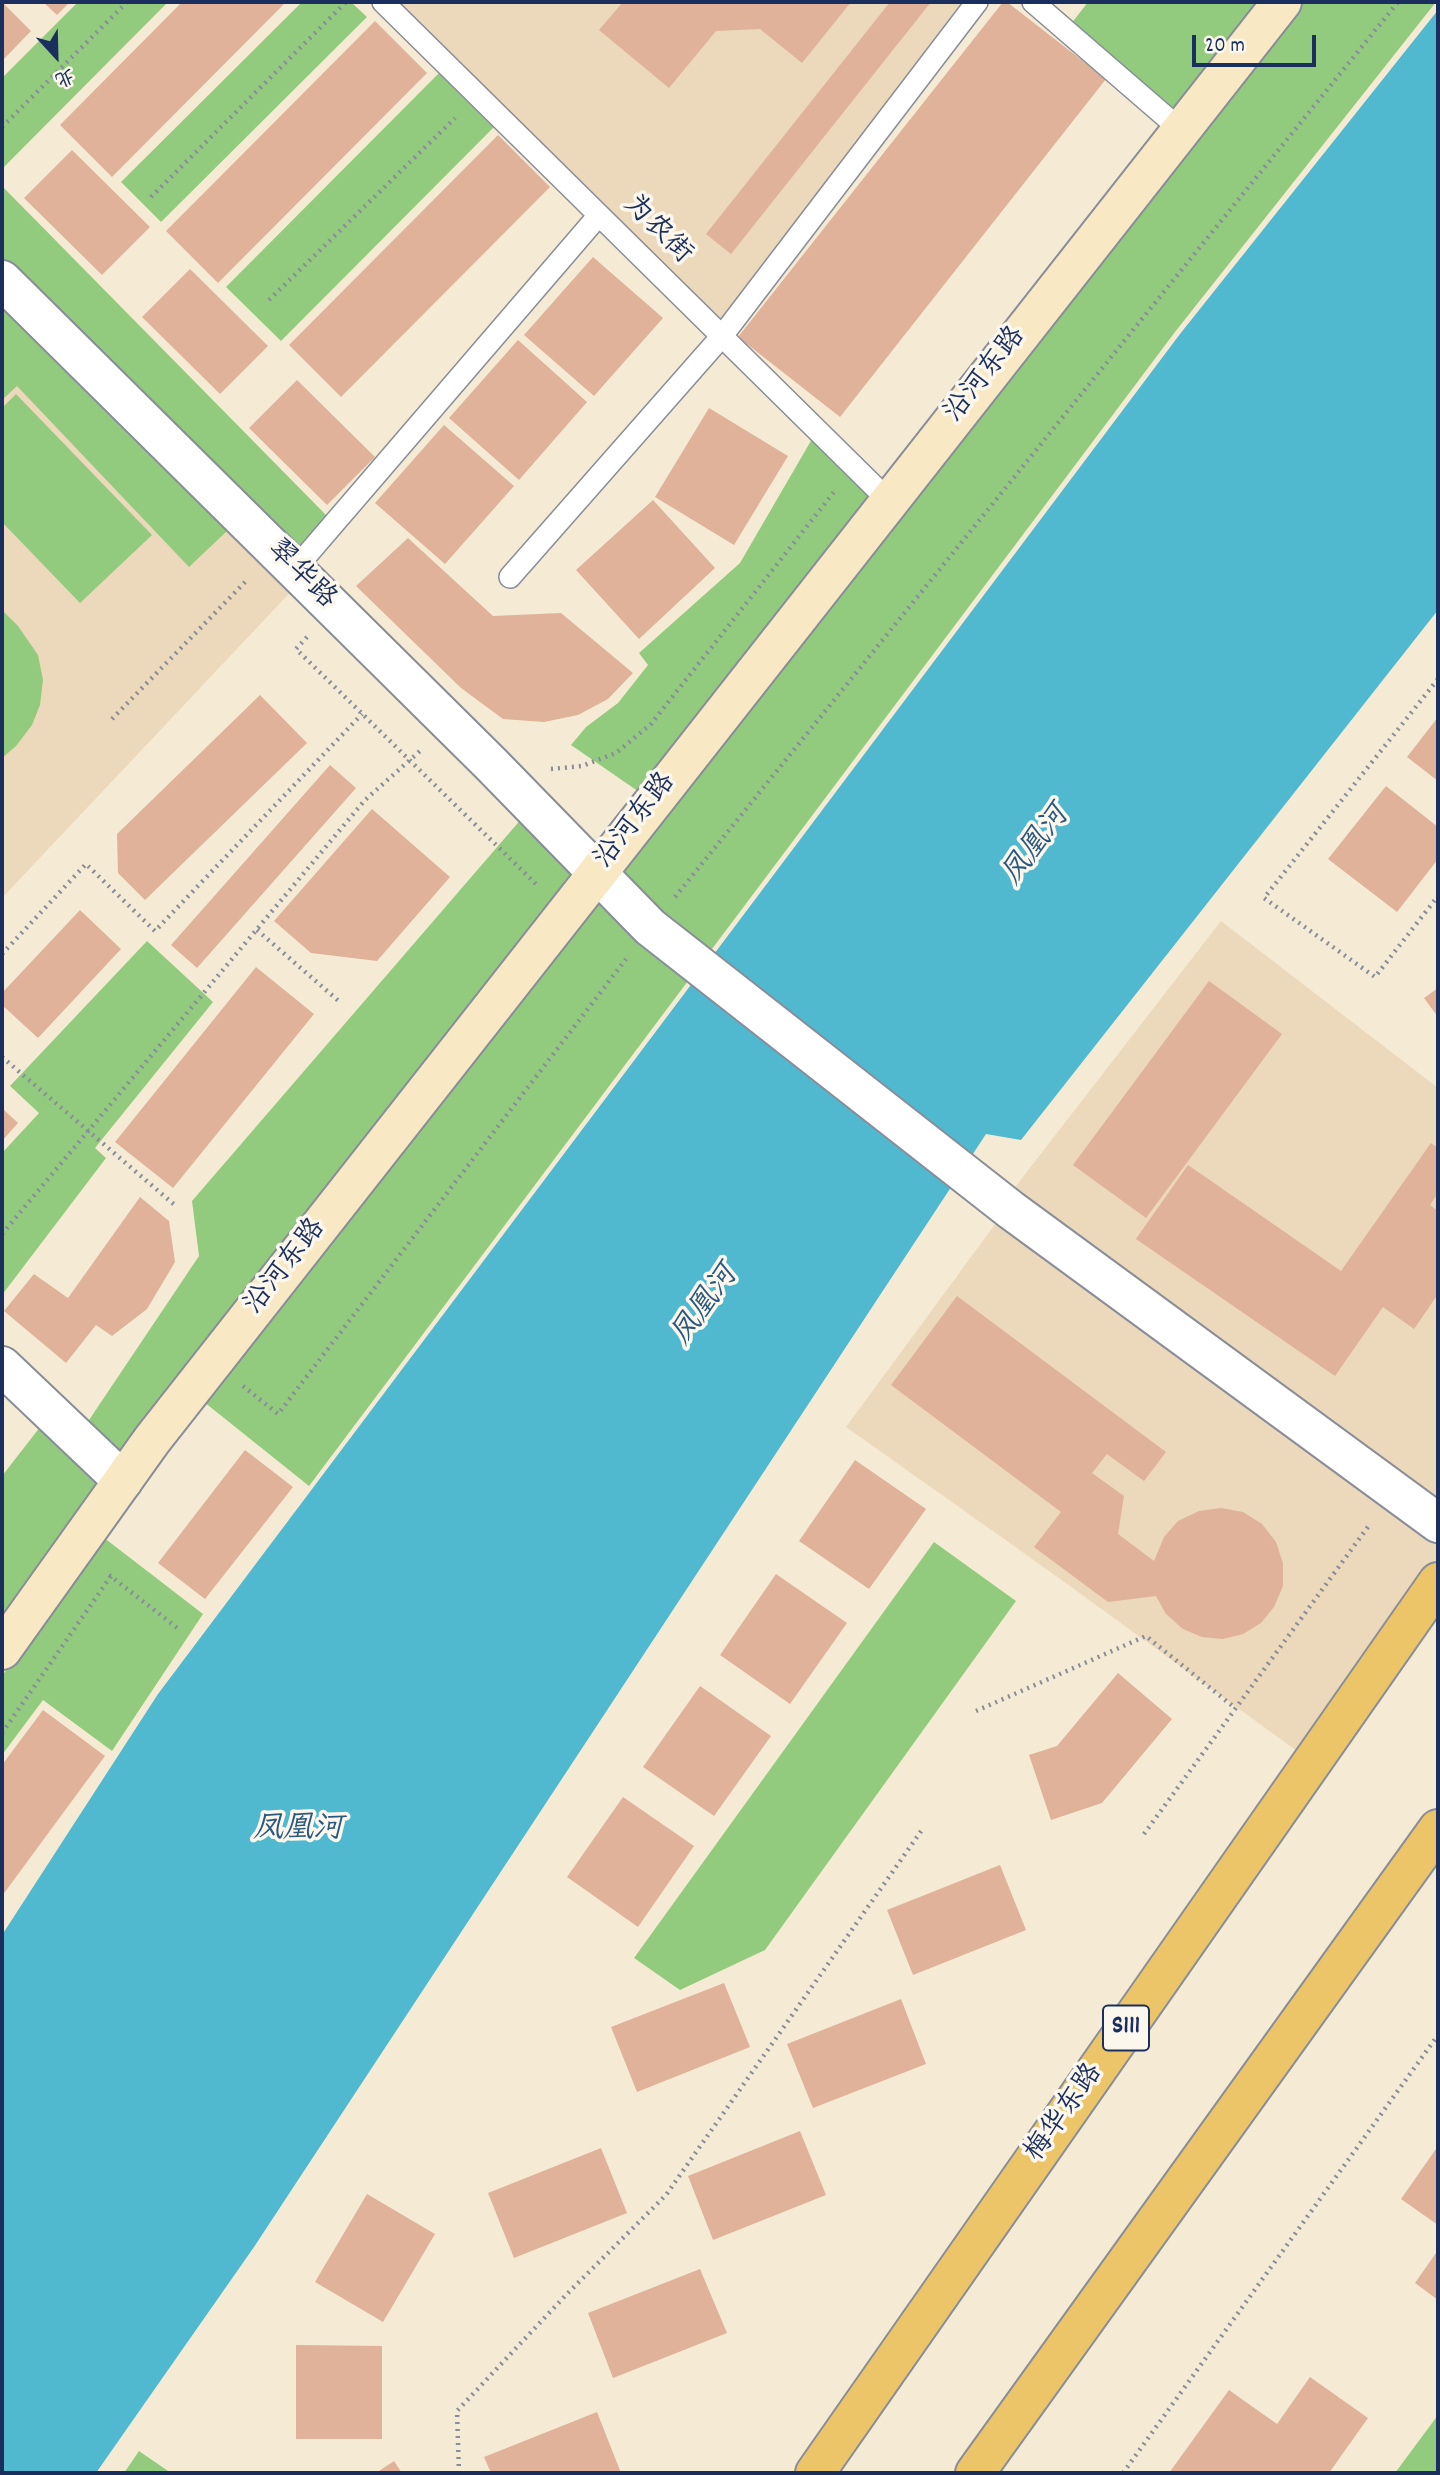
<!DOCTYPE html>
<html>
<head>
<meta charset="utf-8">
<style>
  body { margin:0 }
  #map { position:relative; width:1440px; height:2475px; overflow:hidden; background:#f5ebd4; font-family:Dekko,"LXGW WenKai TC",sans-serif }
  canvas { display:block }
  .frame { position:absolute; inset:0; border:4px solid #1b2f5e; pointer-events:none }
  .north { position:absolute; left:21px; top:21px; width:70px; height:70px; -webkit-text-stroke:5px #fbf7ec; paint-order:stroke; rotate:158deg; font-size:19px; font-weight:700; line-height:28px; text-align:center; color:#1b2f5e }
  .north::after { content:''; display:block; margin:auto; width:24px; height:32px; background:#1b2f5e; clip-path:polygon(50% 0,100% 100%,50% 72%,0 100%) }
  .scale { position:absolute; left:1192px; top:35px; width:124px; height:32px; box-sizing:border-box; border:4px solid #1b2f5e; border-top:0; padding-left:9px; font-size:21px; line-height:24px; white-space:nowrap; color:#1b2f5e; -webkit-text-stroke:5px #fbf7ec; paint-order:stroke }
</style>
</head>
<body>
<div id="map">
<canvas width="1440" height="2475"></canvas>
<div class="frame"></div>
<div class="north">北</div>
<div class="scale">20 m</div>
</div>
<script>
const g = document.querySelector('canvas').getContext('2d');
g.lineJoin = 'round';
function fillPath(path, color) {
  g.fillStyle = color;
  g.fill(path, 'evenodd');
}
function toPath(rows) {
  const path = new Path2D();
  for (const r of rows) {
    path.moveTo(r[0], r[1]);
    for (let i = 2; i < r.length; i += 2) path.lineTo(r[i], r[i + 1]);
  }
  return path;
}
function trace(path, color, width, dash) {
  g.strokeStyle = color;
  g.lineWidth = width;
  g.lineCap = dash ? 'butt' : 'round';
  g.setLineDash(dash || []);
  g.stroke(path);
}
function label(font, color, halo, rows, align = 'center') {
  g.font = font + ' Dekko,"LXGW WenKai TC",sans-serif';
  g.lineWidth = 7;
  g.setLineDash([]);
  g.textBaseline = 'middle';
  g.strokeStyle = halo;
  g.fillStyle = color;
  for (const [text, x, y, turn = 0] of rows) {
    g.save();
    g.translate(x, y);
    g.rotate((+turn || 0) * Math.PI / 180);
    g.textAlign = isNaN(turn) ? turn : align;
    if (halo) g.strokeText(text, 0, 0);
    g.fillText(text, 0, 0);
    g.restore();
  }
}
fillPath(toPath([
  [395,2,973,2,722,332],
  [2,287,300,582,2,898],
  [1221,921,1438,1088,1438,1503,1009,1195],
  [1007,1208,1438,1522,1438,1582,1312,1762,1052,1573,846,1427]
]), '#ecd8ba');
fillPath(toPath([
  [78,2,168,2,2,169,2,78],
  [302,2,351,2,367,17,161,222,121,182],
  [1088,2,1271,2,1177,119,1071,24],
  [1292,2,1436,2,1175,332,309,1486,194,1394],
  [439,73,494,127,281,341,226,287],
  [2,186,327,516,294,557,2,264],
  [2,303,227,531,189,567,17,386,2,400],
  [16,394,152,535,80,603,2,522,2,408],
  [812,439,875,500,645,796,571,745,586,727,618,703,648,665,639,653,740,563],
  [2,610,18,626,38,655,43,680,40,705,32,725,16,746,2,758],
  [523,817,580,875,119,1462,85,1426,199,1256,192,1201],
  [147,941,213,1002,95,1148,106,1158,2,1295,2,1153,39,1113,10,1086],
  [44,1422,104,1480,2,1625,2,1476],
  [103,1537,203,1614,112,1751,43,1700,2,1755,2,1676],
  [934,1542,1016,1601,765,1950,680,1990,634,1958],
  [1438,2415,1438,2473,1395,2473],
  [139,2451,171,2473,124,2473]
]), '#93cb7e');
fillPath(toPath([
  [1438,10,1438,610,1021,1140,986,1134,254,2247,96,2473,2,2473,2,1935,158,1694,1180,334]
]), '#51b9cf');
fillPath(toPath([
  [2,2,31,31,2,61],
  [43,2,70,2,57,15],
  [182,2,286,2,112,177,60,125],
  [623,2,851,2,802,63,760,29,716,31,669,88,599,30],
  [890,2,931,2,731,254,706,234],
  [1003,2,1007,2,1106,79,840,417,738,337],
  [375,21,427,73,218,283,166,231],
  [498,135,550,187,341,397,289,345],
  [72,150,150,227,102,275,24,198],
  [593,257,663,318,594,396,524,335],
  [190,269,268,346,220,394,142,317],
  [518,340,587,402,519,480,449,418],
  [297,380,375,457,327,505,249,428],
  [709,408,788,456,734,545,655,497],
  [444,425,514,486,445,564,375,503],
  [653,500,715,568,639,639,576,570],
  [408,538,493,616,561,613,633,673,608,699,578,715,544,722,503,719,461,688,356,586],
  [260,695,307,743,145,900,118,873,117,834],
  [1438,717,1438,781,1407,757],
  [330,765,356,788,197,968,171,945],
  [1386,786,1438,827,1438,859,1397,912,1328,859],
  [372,809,450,877,377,961,311,953,274,921],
  [80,910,121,949,38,1038,2,1005,2,993],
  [256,967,314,1014,173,1188,115,1142],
  [1209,981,1282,1034,1146,1218,1073,1165],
  [1438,988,1438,1017,1424,998],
  [2,1108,18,1123,2,1141],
  [1431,1143,1438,1148,1438,1193,1430,1205,1438,1211,1438,1294,1414,1329,1383,1307,1335,1376,1136,1239,1188,1165,1341,1271],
  [140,1197,169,1221,175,1262,147,1309,112,1336,96,1325,66,1363,4,1311,34,1274,68,1298],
  [957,1296,1166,1452,1144,1481,1107,1454,1092,1473,1124,1496,1118,1534,1154,1561,1164,1537,1178,1521,1199,1511,1221,1508,1243,1512,1262,1524,1276,1542,1283,1563,1283,1586,1274,1607,1261,1623,1243,1634,1223,1639,1202,1637,1183,1629,1166,1614,1156,1596,1108,1602,1034,1547,1061,1512,891,1385],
  [245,1450,293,1487,205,1599,158,1563],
  [855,1460,926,1509,869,1589,799,1541],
  [776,1574,847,1623,790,1704,720,1655],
  [1118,1673,1172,1719,1102,1803,1051,1820,1029,1755,1057,1746],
  [700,1686,771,1736,714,1816,643,1767],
  [43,1710,105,1756,2,1896,2,1765],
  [623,1797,694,1846,638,1927,567,1877],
  [1000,1865,1026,1930,913,1975,887,1910],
  [724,1983,750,2047,637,2092,611,2027],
  [901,1999,926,2064,813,2108,787,2044],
  [800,2131,826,2195,713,2240,688,2176],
  [1438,2146,1438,2225,1401,2199],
  [601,2148,627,2213,514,2258,488,2193],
  [367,2194,435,2234,383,2322,315,2282],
  [1438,2250,1438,2300,1415,2283],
  [700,2269,727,2333,613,2378,588,2313],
  [296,2345,382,2346,382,2439,296,2439],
  [1310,2377,1368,2418,1329,2473,1169,2473,1229,2390,1277,2424],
  [597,2412,621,2473,491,2473,484,2457],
  [394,2461,402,2473,376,2473]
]), '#dfb299');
const lane = toPath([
  [383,2,889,501],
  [1033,2,1181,130],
  [294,570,599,215],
  [510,577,722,336,977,2]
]);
const street = toPath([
  [2,280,491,764,650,927,1011,1210,1438,1523],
  [2,1366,123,1481]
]);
const secondary = toPath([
  [2,1650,152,1440,1282,2]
]);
const primary = toPath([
  [815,2473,1438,1582],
  [975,2473,1438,1829]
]);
trace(lane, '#888d99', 24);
trace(street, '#888d99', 42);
trace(secondary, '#888d99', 42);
trace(primary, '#888d99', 42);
trace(toPath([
  [2,127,127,2],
  [151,197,346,2],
  [269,300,455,118],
  [307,637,296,649,538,886],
  [1438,679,1264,898,1375,977,1438,896],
  [112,719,248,579],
  [551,769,582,766,616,753,651,724,834,492],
  [675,897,1398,2],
  [257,930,341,1003],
  [2,954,86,864,155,931,362,714],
  [2,1057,177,1207],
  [2,1234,365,800,420,751],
  [243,1386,278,1414,626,959],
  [109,1575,180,1630],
  [976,1711,1146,1636,1235,1708],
  [2,1733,111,1576],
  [1144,1834,1370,1524],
  [459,2473,457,2411,565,2296,666,2195,924,1827],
  [1123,2473,1438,2035]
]), '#888d99', 4.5, [2, 5]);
trace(lane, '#fff', 21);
trace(street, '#fff', 38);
trace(secondary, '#f8e8c3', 38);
trace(primary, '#edc569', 38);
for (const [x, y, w] of [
  [1126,2028,46]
]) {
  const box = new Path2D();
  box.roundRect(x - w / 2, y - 22.5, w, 45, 5);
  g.fillStyle = '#fbf7ec';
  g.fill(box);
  trace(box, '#1b2f5e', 2);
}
label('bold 26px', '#1b2f5e', null, [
  ["S111",1126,2028]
]);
label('28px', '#1b2f5e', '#fbf7ec', [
  ["为农街",656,231,45],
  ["沿河东路",987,376,-52],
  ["翠华路",300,576,45],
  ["沿河东路",637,822,-52],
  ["沿河东路",287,1268,-52],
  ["梅华东路",1066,2114,-55]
]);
label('italic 30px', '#2b5880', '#fbf7ec', [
  ["凤凰河",1038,847,-53],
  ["凤凰河",707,1307,-54],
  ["凤凰河",298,1832]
]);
</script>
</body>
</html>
